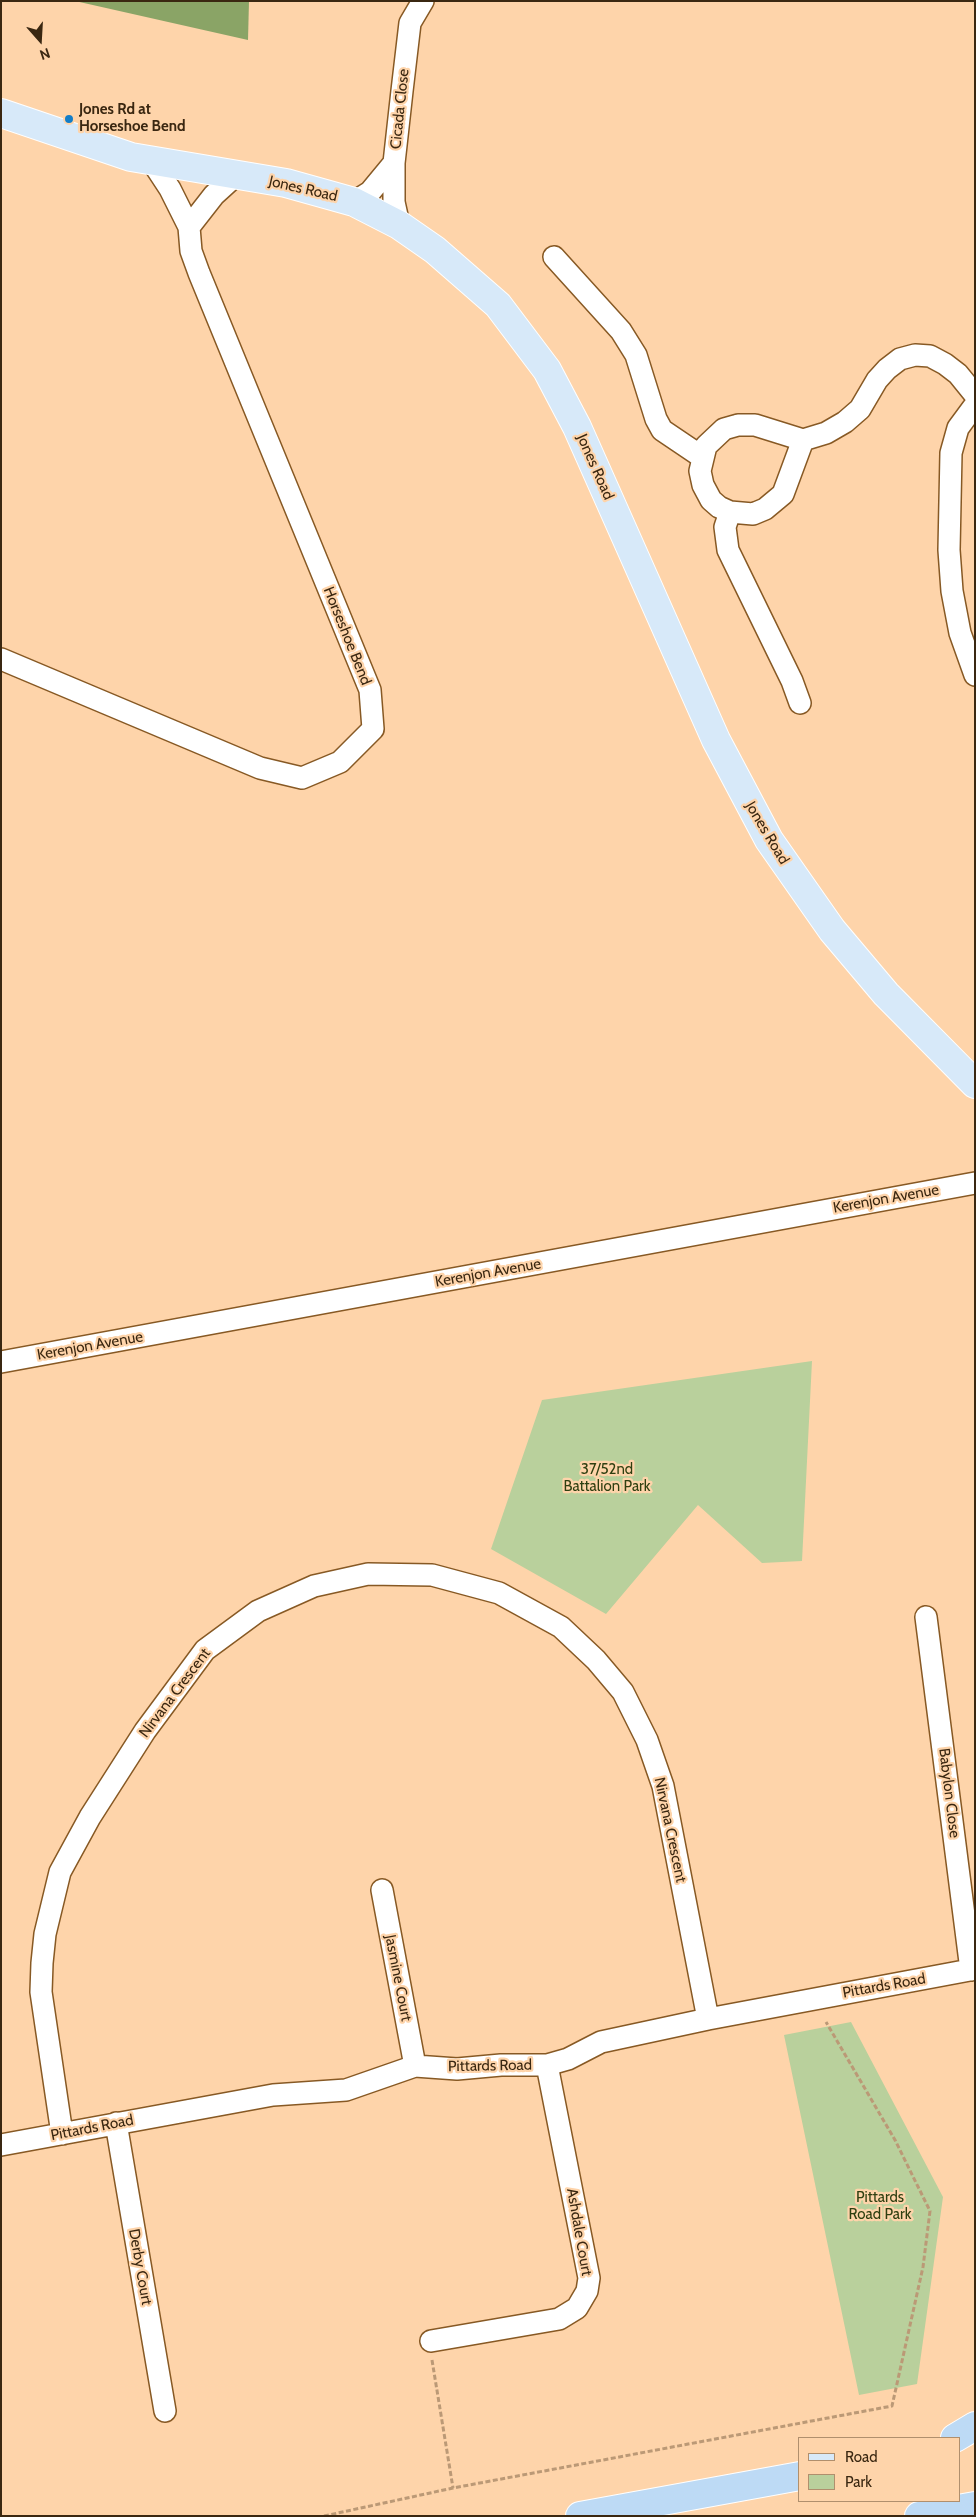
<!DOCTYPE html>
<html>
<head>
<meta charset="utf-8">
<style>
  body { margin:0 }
  #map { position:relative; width:976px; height:2517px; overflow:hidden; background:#fed4aa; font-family:Cabin,sans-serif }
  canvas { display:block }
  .frame { position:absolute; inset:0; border:2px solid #3a2711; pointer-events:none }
  .legend { position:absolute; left:798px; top:2437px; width:162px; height:65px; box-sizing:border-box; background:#fed4aa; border:1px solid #b08f6d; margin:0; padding:6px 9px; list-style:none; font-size:15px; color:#3a2711 }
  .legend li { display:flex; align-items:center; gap:10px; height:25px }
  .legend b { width:25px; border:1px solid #b08f6d }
  .north { position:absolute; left:15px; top:15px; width:50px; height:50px; -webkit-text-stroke:4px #fed4aa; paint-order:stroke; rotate:161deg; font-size:14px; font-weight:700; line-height:20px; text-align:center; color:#3a2711 }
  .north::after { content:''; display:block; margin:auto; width:18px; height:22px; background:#3a2711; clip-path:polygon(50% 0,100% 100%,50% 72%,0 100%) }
</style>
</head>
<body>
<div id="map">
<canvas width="976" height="2517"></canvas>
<div class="frame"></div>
<ul class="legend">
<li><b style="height:6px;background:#d7e9f9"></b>Road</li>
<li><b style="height:14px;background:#b9d09c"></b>Park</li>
</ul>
<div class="north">N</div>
</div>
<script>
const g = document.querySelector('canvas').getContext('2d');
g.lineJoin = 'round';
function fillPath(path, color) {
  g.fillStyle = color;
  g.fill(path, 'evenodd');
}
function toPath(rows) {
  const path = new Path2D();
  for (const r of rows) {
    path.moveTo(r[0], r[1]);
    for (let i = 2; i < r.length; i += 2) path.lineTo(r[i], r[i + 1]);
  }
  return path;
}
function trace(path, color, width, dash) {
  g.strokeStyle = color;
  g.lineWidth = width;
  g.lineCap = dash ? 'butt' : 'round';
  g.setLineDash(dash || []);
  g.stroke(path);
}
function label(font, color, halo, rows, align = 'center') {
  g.font = font + ' Cabin,sans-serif';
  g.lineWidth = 4.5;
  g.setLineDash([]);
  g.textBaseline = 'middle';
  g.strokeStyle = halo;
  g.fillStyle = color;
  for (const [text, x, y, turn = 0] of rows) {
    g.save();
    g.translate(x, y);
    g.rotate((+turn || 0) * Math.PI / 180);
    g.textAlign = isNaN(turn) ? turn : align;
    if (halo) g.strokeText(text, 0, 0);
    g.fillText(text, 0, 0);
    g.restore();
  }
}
fillPath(toPath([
  [812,1361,802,1561,762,1563,698,1505,606,1614,491,1549,542,1400],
  [851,2022,943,2197,917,2384,859,2395,784,2035]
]), '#b9d09c');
fillPath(toPath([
  [75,1,249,1,248,40]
]), '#8aa466');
const minor = toPath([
  [354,202,370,192,394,163],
  [399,225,394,202,394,163,402,91,410,23,423,1],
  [189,227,214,195,236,175],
  [554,257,621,331,636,355,656,419,662,430,702,457],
  [975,405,958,428,951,453,949,550,952,591,960,633,975,675],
  [738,425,755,425,803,440,783,494,765,509,753,514,730,512,719,507,711,500,703,485,700,471,706,446,724,429,738,425],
  [803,440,826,433,845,422,860,409,877,380,887,369,900,359,915,355,930,356,945,364,958,374,975,395],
  [730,512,725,527,728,550,792,681,800,703],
  [1,659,260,768,302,778,340,762,373,729,370,690,199,273,191,251,189,227,170,189,151,160],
  [1,1362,975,1183],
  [926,1617,971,1970],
  [382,1890,415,2066],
  [116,2123,165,2411],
  [62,2134,41,1992,42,1963,45,1934,60,1872,90,1817,145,1731,205,1650,258,1611,314,1586,368,1574,432,1575,499,1593,561,1627,596,1660,623,1692,647,1740,663,1786,708,2019],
  [1,2145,273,2095,346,2090,415,2066,457,2069,501,2065,547,2065,568,2059,601,2042,708,2019,975,1969],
  [431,2341,559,2319,577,2308,587,2291,589,2278,547,2065]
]);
const major = toPath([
  [1,113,131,157,286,183,354,202,399,225,435,250,498,305,547,370,577,427,716,740,769,840,832,930,886,994,975,1084]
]);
const highway = toPath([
  [955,2438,975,2426],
  [580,2516,800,2476],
  [919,2516,975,2506]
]);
trace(minor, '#875924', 24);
trace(major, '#fff', 30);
trace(highway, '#fff', 30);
trace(toPath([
  [432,2360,453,2488],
  [324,2516,453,2488,892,2406,923,2267,930,2211,895,2140,826,2022]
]), '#bb9976', 3, [5, 2.5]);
trace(minor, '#fff', 21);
trace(major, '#d7e9f9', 28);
trace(highway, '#bddaf5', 28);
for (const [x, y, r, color] of [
  [69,119,5,"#137dc7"]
]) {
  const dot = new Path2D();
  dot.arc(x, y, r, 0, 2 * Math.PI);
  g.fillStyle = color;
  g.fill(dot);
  trace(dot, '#fed4aa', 2);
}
label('15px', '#3a2711', '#fed4aa', [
  ["Cicada Close",400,109,-84],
  ["Jones Road",303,189,13],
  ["Jones Road",595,467,66],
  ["Horseshoe Bend",347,636,68],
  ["Jones Road",767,833,59],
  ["Kerenjon Avenue",886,1199,-10],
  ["Kerenjon Avenue",488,1273,-10],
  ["Kerenjon Avenue",90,1346,-10],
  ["Nirvana Crescent",175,1693,-53],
  ["Babylon Close",949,1793,83],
  ["Nirvana Crescent",670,1830,78],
  ["Jasmine Court",398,1978,79],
  ["Pittards Road",884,1986,-10],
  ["Pittards Road",490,2066,-1],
  ["Pittards Road",92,2128,-11],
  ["Ashdale Court",579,2232,80],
  ["Derby Court",140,2267,80]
]);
label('bold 15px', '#3a2711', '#fed4aa', [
  ["Jones Rd at",79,110],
  ["Horseshoe Bend",79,127]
], 'left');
label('15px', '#2e3f11', '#fed4aa', [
  ["37/52nd",607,1470],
  ["Battalion Park",607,1487],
  ["Pittards",880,2198],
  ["Road Park",880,2215]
]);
</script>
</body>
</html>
